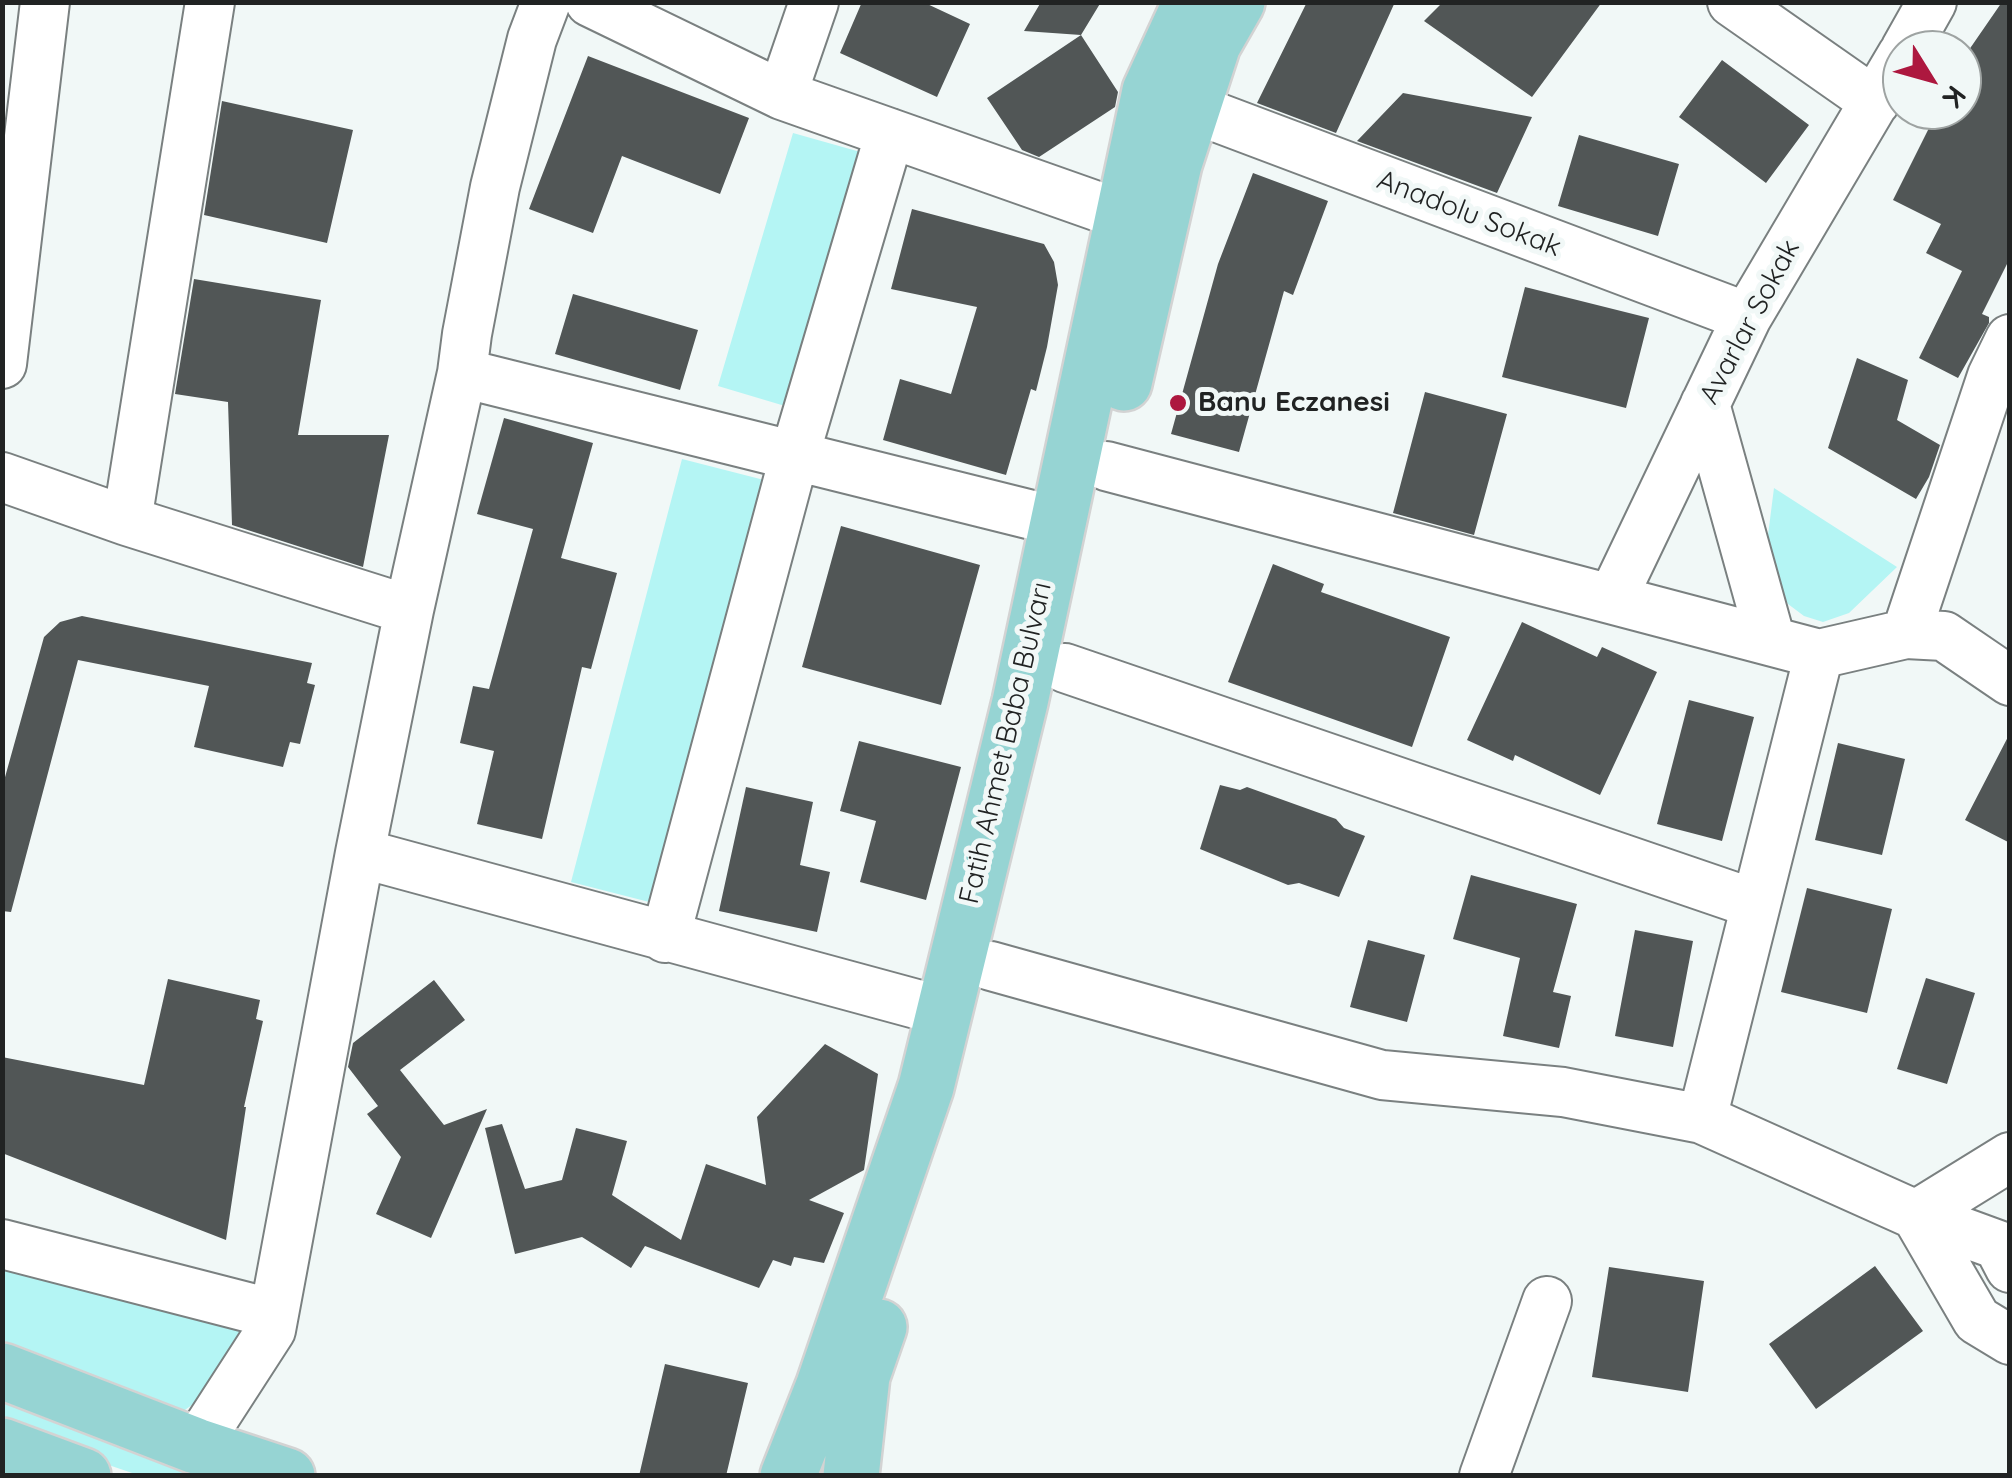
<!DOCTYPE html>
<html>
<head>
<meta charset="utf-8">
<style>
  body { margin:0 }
  #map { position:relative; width:2012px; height:1478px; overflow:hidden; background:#f1f8f7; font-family:Quicksand,sans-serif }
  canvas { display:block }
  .frame { position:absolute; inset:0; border:5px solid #212323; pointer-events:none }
  .north { position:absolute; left:1882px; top:30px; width:100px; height:100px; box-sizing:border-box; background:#f1f8f7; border:2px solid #9ea3a2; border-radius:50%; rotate:127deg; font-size:28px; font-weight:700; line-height:40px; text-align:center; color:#212323 }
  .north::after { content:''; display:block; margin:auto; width:35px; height:45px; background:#ad183f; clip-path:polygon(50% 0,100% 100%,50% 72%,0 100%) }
</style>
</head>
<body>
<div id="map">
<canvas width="2012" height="1478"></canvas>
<div class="frame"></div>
<div class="north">K</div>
</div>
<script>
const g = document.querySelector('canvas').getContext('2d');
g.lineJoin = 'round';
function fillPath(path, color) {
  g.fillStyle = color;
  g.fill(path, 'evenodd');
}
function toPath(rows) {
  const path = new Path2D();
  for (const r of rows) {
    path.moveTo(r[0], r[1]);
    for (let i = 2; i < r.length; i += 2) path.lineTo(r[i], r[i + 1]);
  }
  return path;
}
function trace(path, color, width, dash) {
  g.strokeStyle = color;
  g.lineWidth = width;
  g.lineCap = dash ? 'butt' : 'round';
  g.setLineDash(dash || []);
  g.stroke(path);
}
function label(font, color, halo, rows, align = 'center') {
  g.font = font + ' Quicksand,sans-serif';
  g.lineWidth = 10;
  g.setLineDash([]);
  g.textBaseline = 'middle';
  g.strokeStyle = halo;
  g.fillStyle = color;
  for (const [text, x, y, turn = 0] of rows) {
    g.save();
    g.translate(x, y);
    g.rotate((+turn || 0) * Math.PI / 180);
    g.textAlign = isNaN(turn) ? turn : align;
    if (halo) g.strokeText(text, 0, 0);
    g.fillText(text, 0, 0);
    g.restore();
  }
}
fillPath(toPath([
  [793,133,871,155,795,409,718,386],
  [682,459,768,481,657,904,571,882],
  [1774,488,1897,567,1849,613,1823,622,1804,616,1788,604,1779,588,1768,535],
  [2,1267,260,1331,223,1383,182,1412,3,1347],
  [2,1399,231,1475,138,1475,3,1429]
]), '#b4f5f4');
fillPath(toPath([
  [862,2,923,2,970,24,937,97,840,53],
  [1041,2,1101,2,1081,35,1024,31],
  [1307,2,1395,2,1336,133,1257,103],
  [1443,2,1602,2,1532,97,1424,21],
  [2002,2,2010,2,2010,258,1982,314,1989,317,1989,323,1958,378,1919,358,1962,271,1926,253,1941,224,1893,200,1938,110,1962,110,1962,60],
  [1081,35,1118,92,1115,107,1039,157,1022,150,987,98],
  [588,56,749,118,720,194,622,156,593,233,529,209],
  [1722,60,1809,125,1766,183,1679,117],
  [1403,93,1532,117,1497,193,1357,141],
  [222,101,353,130,327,243,204,215],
  [1579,135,1679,164,1658,236,1558,206],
  [1253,173,1328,201,1293,295,1284,291,1239,452,1171,434,1218,264],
  [912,209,1044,244,1054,262,1058,285,1047,347,1036,391,1031,389,1006,475,883,440,900,379,951,394,977,307,891,289],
  [194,279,321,300,298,435,389,435,363,567,232,525,228,402,175,394],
  [1525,287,1649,318,1626,408,1502,377],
  [573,294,698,330,680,390,555,354],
  [1857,358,1908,380,1897,420,1940,445,1929,477,1916,499,1828,448],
  [1425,392,1507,414,1474,535,1393,513],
  [504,418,593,443,561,558,617,573,591,669,582,667,542,839,477,824,494,751,460,743,473,686,489,689,533,529,477,514],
  [841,526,980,565,941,705,802,667],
  [1273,564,1324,584,1321,592,1450,637,1412,747,1228,682],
  [82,616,312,663,307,683,315,685,300,744,290,742,283,767,194,747,209,686,78,660,11,912,2,911,2,788,44,637,60,622],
  [1522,622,1597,657,1602,647,1657,672,1600,795,1515,755,1513,761,1467,740],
  [1689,700,1754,717,1722,841,1657,824],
  [2010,733,2010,843,1965,820],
  [859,741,961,767,926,900,860,882,876,821,840,811],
  [1838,743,1905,759,1882,855,1815,840],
  [1220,785,1240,790,1247,787,1336,819,1344,828,1365,836,1339,897,1299,883,1288,885,1200,849],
  [746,787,813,802,800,865,830,872,817,932,719,911],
  [1471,875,1577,904,1553,992,1571,996,1559,1048,1503,1036,1520,958,1453,939],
  [1807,888,1892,909,1867,1013,1781,992],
  [1635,930,1693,941,1673,1047,1615,1036],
  [1368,940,1425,955,1407,1022,1350,1007],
  [1926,978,1975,993,1947,1084,1897,1069],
  [168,979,260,1000,256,1019,263,1021,244,1107,246,1107,226,1240,2,1153,2,1057,144,1085],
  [434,980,465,1020,400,1070,444,1125,487,1109,431,1238,376,1214,401,1157,367,1114,378,1106,348,1067,353,1043],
  [825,1044,878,1074,864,1170,809,1200,844,1213,824,1263,794,1257,791,1266,773,1260,759,1288,645,1246,631,1268,582,1237,515,1254,485,1128,502,1124,525,1189,562,1180,576,1128,627,1141,612,1195,681,1240,706,1164,766,1185,757,1117],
  [1875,1266,1923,1331,1816,1409,1769,1344],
  [1609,1267,1704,1281,1688,1392,1592,1377],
  [665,1364,748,1383,726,1476,639,1476]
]), '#515656');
const minor = toPath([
  [590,2,782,95,1122,215],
  [1732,2,1875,102],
  [1905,50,1932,2],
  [782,95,814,2],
  [1192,108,1747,317],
  [2,364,45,2],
  [462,373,1056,521],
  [1705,404,1771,641],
  [1106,466,1819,654,1906,634,1944,636,2010,681],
  [2,477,127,521,210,2],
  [127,521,409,610],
  [1613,597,1747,317,1902,55],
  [1906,634,1992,376,2010,339],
  [1065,668,1755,904],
  [360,853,942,1011],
  [665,938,795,454,890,133],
  [991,966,1382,1075,1563,1092,1702,1119,1916,1215,1998,1245,2010,1268],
  [1702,1119,1819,654],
  [1916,1215,1977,1320,2010,1340],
  [1916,1215,2010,1157],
  [2,1244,274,1314],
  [196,1446,271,1330,360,853,409,610,462,373,467,334,495,187,532,39,546,2],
  [1484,1476,1547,1301]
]);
const major = toPath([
  [1124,383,1174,164,1213,44,1237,2],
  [2,1371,196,1446,287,1476],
  [2,1446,83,1476],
  [788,1476,824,1385,926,1087,1020,702,1150,91,1191,2],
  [851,1476,862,1376,879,1327]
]);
trace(minor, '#7a8080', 52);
trace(major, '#d3d3d3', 60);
trace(minor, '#fff', 48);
trace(major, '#96d4d3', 55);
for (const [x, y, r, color] of [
  [1178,403,10,"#ad183f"]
]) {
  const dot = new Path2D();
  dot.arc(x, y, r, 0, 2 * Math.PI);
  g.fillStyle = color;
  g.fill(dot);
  trace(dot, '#f1f8f7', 4);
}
label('28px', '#212323', '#f1f8f7', [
  ["Anadolu Sokak",1469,214,21],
  ["Avarlar Sokak",1750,322,-62],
  ["Fatih Ahmet Baba Bulvarı",1006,743,-77]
]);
label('bold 28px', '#212323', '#f1f8f7', [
  ["Banu Eczanesi",1198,403]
], 'left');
</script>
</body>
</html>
